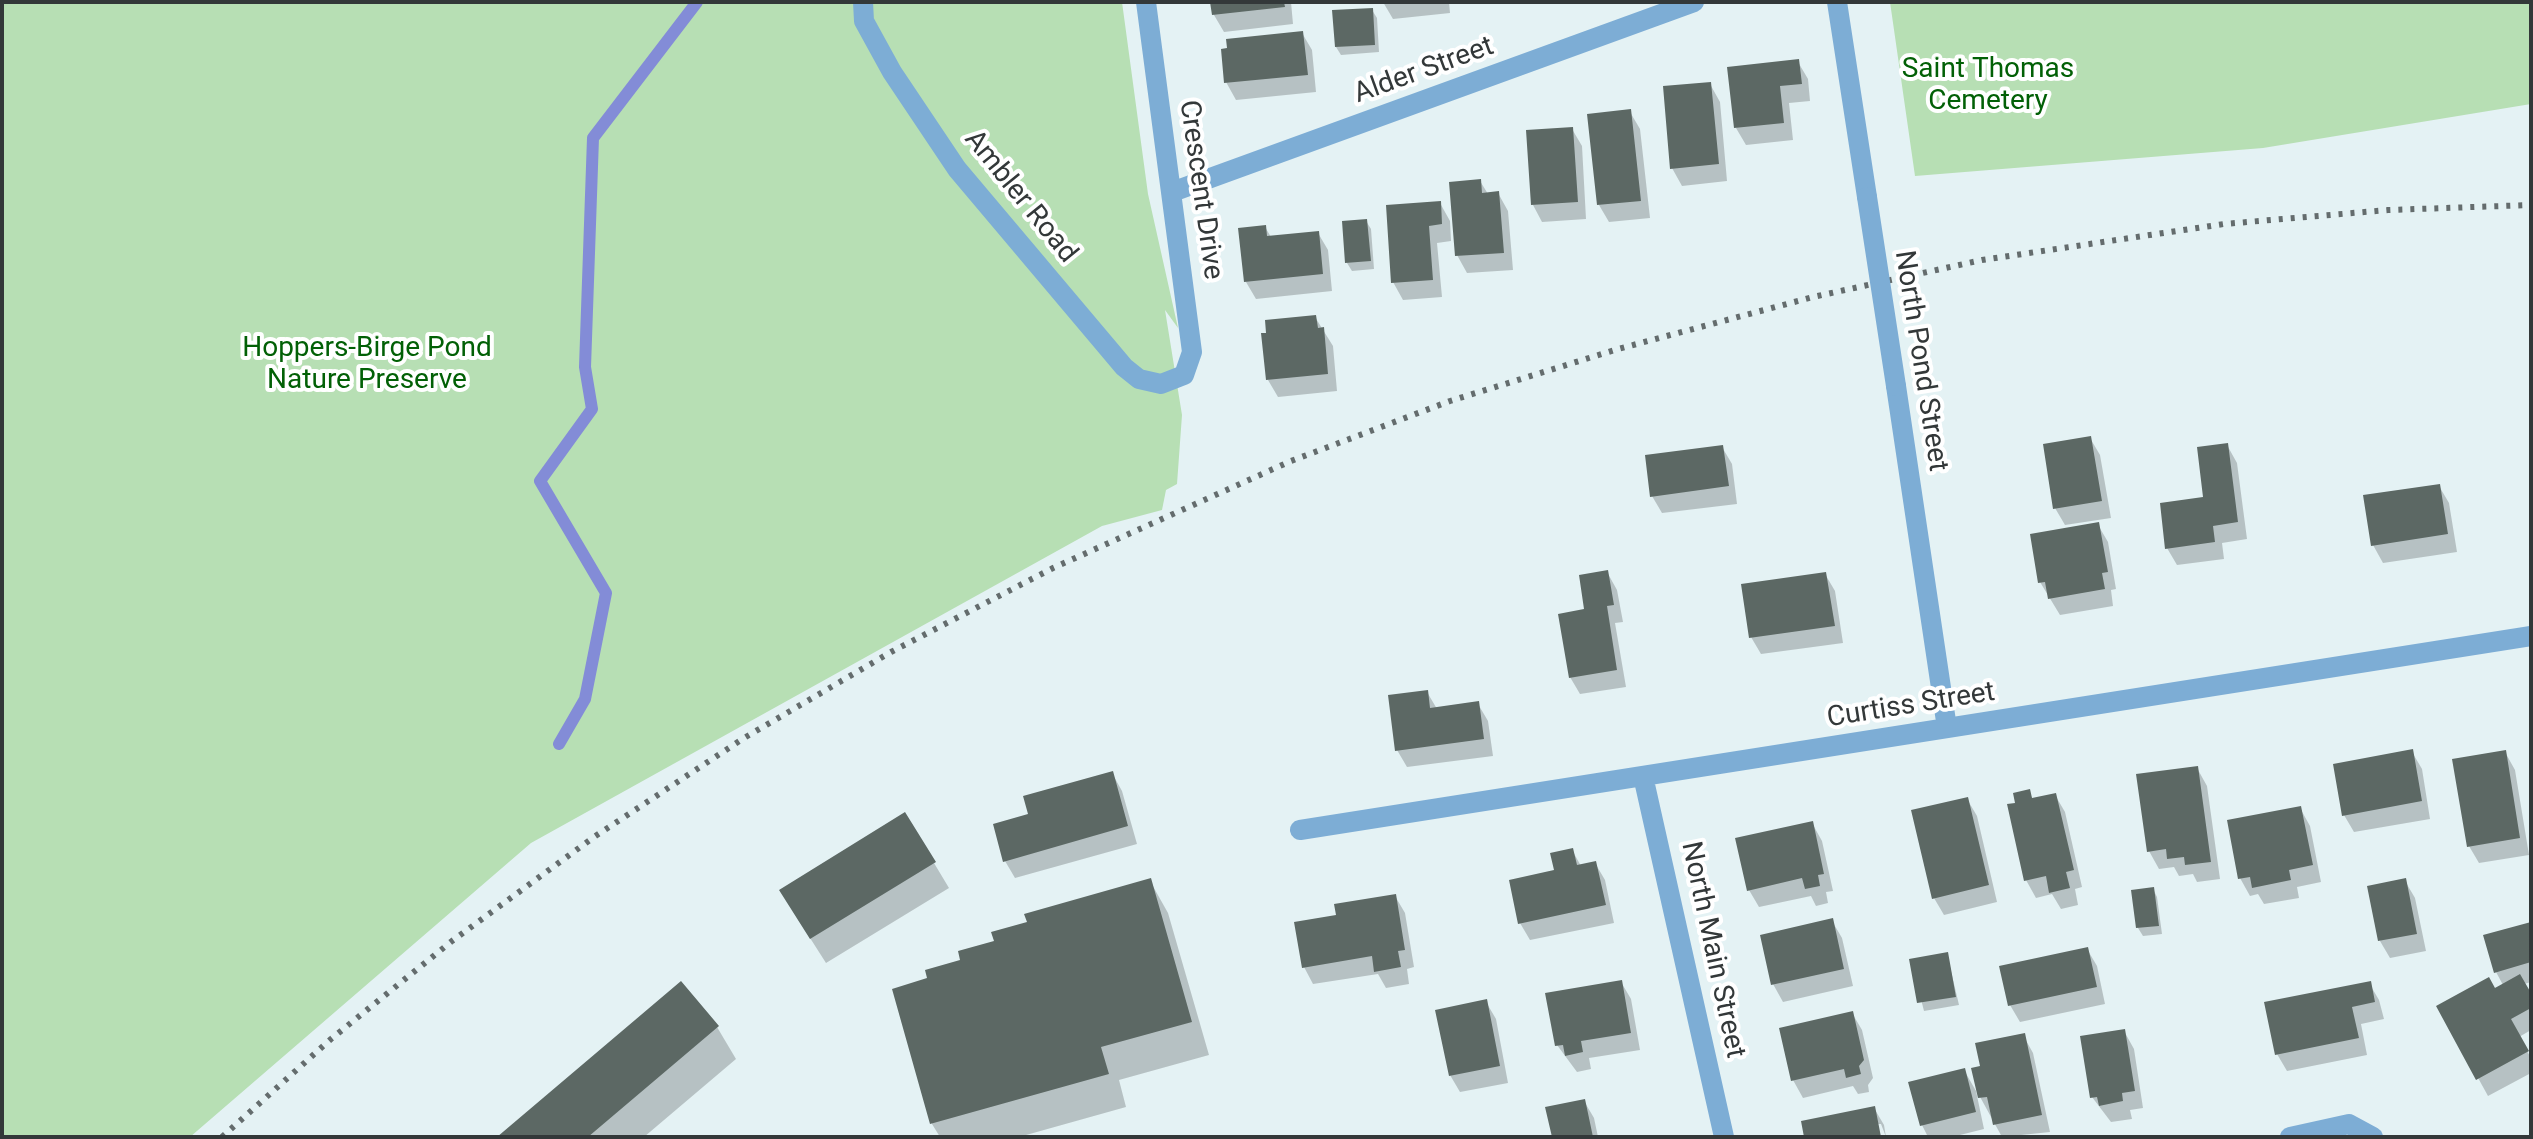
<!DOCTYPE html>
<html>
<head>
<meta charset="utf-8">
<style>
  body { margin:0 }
  #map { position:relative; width:2533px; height:1139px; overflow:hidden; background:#e4f2f4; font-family:Roboto,sans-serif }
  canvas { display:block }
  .frame { position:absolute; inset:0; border:4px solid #333839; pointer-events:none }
</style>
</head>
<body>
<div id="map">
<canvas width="2533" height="1139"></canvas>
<div class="frame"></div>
</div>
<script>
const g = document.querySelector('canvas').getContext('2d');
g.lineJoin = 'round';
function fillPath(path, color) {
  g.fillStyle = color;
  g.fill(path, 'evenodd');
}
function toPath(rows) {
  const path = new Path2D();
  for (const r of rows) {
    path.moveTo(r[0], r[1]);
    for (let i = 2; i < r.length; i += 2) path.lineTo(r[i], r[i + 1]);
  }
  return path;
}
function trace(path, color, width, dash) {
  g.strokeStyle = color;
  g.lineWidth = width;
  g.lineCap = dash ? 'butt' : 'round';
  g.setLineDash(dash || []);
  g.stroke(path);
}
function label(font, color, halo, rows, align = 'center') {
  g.font = font + ' Roboto,sans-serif';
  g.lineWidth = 8;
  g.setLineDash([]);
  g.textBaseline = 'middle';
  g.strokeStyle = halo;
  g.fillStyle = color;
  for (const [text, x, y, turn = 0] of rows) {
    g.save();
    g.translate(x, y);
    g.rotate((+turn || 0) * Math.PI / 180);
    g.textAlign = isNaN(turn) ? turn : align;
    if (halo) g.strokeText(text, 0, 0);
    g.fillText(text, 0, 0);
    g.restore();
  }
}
fillPath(toPath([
  [2,2,1122,2,1148,194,1178,328,1165,310,1182,415,1177,484,1166,490,1162,510,1102,526,531,843,190,1137,2,1137],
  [1890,2,2531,2,2531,104,2263,148,1915,176]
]), '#b7dfb4');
fillPath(toPath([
  [1212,2,1291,2,1293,24,1224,32,1214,15],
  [1383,2,1449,2,1450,13,1393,19],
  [1372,10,1377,18,1379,52,1341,55,1336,47],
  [1302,33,1312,50,1316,92,1236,100,1226,82],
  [1798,62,1808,79,1810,101,1789,103,1793,140,1746,145,1736,128],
  [1710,84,1720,102,1727,181,1682,186,1672,168],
  [1630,112,1640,129,1650,218,1609,222,1599,205],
  [1572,129,1582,146,1586,219,1542,222,1533,205],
  [1480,181,1488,194,1498,193,1508,211,1513,270,1467,273,1457,255],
  [1440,203,1450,221,1451,241,1437,243,1442,297,1403,300,1393,282],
  [1366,221,1371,229,1374,269,1352,271,1347,263,1344,223],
  [1265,227,1271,237,1318,233,1328,250,1332,291,1256,299,1246,282],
  [1315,317,1333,346,1337,391,1278,397,1268,380],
  [2090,438,2100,455,2111,518,2065,525,2055,508],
  [2227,445,2237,463,2247,539,2222,543,2224,559,2177,565,2167,548,2206,499],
  [1722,447,1732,464,1737,504,1662,513,1652,496],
  [2439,486,2449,503,2457,552,2383,563,2373,545],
  [2098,525,2108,542,2116,589,2111,590,2113,606,2060,615,2040,582],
  [1607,572,1617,590,1623,622,1615,623,1626,687,1580,694,1570,677,1587,611],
  [1825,574,1835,591,1843,643,1761,654,1751,637],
  [1427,692,1437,709,1478,704,1488,721,1493,756,1407,767,1397,750],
  [2412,752,2422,769,2430,819,2354,832,2344,815],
  [2505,752,2515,770,2529,855,2479,863,2469,846],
  [2197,768,2207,786,2220,879,2197,882,2193,874,2179,876,2174,867,2159,869,2149,851],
  [1112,773,1122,791,1137,844,1015,878,1005,861,1030,816],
  [2029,792,2033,800,2055,795,2065,812,2082,887,2075,889,2078,905,2061,909,2052,894,2036,898,2026,880],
  [1967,799,1977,816,1997,902,1944,915,1934,898],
  [2300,808,2310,826,2321,882,2297,887,2299,898,2264,904,2258,894,2250,896,2240,878],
  [1812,823,1822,841,1833,891,1826,892,1828,903,1816,906,1811,896,1759,907,1749,890],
  [1572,850,1581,866,1595,863,1605,880,1614,923,1530,940,1520,923],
  [934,863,949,888,826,963,796,916],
  [1150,881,1168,913,1209,1055,1119,1080,1126,1107,1019,1137,940,1137,932,1124,894,990,930,980,996,943],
  [2405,881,2415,898,2426,951,2390,958,2380,941],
  [2153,889,2157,897,2162,934,2143,936,2138,928,2134,892],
  [1395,896,1405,913,1414,967,1407,969,1409,984,1386,988,1378,974,1313,984,1304,967,1338,917],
  [1832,921,1842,938,1853,986,1783,1002,1773,984],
  [2531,924,2531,982,2524,984,2531,997,2531,1030,2519,1037,2531,1058,2531,1073,2488,1096,2439,1007,2503,985,2496,972],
  [2087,949,2097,966,2105,1004,2020,1022,2010,1005],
  [1947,954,1959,1005,1924,1011,1911,960],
  [1621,982,1631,999,1640,1050,1589,1058,1591,1069,1577,1072,1557,1045],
  [2369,983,2379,1000,2384,1019,2361,1024,2367,1055,2287,1071,2277,1054],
  [1486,1002,1496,1019,1508,1083,1460,1092,1450,1075],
  [1852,1013,1862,1030,1873,1078,1868,1085,1869,1092,1858,1094,1853,1086,1803,1098,1793,1080],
  [717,1027,736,1059,644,1137,500,1137],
  [2124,1031,2134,1049,2143,1108,2130,1110,2132,1119,2111,1122,2092,1097],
  [2023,1035,2033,1053,2050,1132,2002,1137,1979,1095,1982,1068],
  [1964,1070,1976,1091,1984,1129,1952,1137,1928,1137,1922,1125],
  [1584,1101,1594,1118,1598,1137,1554,1137],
  [1874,1108,1884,1125,1886,1137,1881,1124,1877,1124,1879,1137,1806,1137]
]), '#0003');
trace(toPath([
  [559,744,585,699,606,593,540,481,592,409,585,367,593,138,697,2]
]), '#838cd7', 12);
fillPath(toPath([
  [1210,2,1284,2,1285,7,1212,15],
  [1373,8,1375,45,1335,47,1332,10],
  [1303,31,1308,75,1224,83,1221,49,1227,48,1226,39],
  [1799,59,1802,84,1780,86,1784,123,1734,128,1727,67],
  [1711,82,1719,164,1670,169,1663,86],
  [1631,109,1641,201,1597,205,1587,114],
  [1573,127,1578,202,1531,205,1526,130],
  [1481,179,1482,193,1499,191,1504,253,1455,256,1449,182],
  [1441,201,1442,224,1429,226,1433,280,1391,283,1386,205],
  [1367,219,1371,261,1345,263,1342,221],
  [1266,225,1267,236,1319,231,1323,274,1244,282,1238,228],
  [1316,315,1318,328,1324,327,1328,374,1266,380,1261,333,1266,333,1265,320],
  [2091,436,2102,501,2053,509,2043,444],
  [2228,443,2238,522,2213,526,2215,542,2165,549,2160,503,2203,497,2197,447],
  [1723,445,1729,486,1650,497,1645,455],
  [2440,484,2448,534,2371,546,2363,495],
  [2099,522,2108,572,2102,573,2105,589,2048,599,2045,582,2038,583,2030,534],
  [1608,570,1614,605,1607,606,1617,670,1569,678,1558,614,1584,609,1579,575],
  [1826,572,1835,626,1749,638,1741,584],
  [1428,690,1430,708,1479,701,1484,739,1395,751,1388,695],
  [2413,749,2422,801,2342,816,2333,764],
  [2506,750,2520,838,2467,847,2452,759],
  [2198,766,2211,862,2185,865,2184,857,2167,859,2166,849,2147,852,2136,774],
  [1113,771,1128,826,1003,862,993,824,1028,814,1023,796],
  [2030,789,2032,798,2056,793,2074,870,2066,872,2070,888,2049,893,2046,876,2024,881,2007,804,2015,803,2013,793],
  [1968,797,1989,885,1932,899,1911,810],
  [2301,806,2313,865,2289,870,2291,880,2252,888,2250,877,2238,879,2227,820],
  [905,812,936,862,810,939,779,890],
  [1813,821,1824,874,1818,875,1820,886,1805,889,1802,878,1747,891,1735,838],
  [1573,848,1577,865,1596,861,1606,905,1518,924,1509,880,1554,870,1550,853],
  [1151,878,1192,1022,1101,1047,1109,1074,930,1124,892,989,927,978,925,970,960,960,958,951,994,941,991,932,1027,922,1024,914],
  [2406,878,2417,934,2378,941,2367,886],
  [2154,887,2159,926,2136,928,2131,890],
  [1396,894,1405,950,1398,951,1401,967,1374,972,1372,956,1302,968,1294,922,1336,915,1334,904],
  [1833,918,1844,969,1771,985,1760,935],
  [2531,922,2531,962,2494,973,2483,935],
  [2088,947,2097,987,2008,1006,1999,966],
  [1948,952,1956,997,1917,1003,1909,959],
  [2520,974,2531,993,2531,1008,2511,1019,2529,1051,2476,1080,2436,1006,2489,977,2495,988],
  [1622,980,1631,1033,1581,1041,1583,1052,1565,1056,1563,1045,1555,1046,1545,993],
  [681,981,719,1026,588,1137,497,1137],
  [2371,981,2375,1002,2352,1007,2359,1038,2275,1055,2264,1002],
  [1487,999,1500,1066,1449,1076,1435,1010],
  [1853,1011,1864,1060,1859,1066,1861,1074,1846,1078,1844,1069,1791,1081,1779,1028],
  [2125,1029,2135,1091,2122,1093,2123,1101,2099,1106,2097,1097,2090,1098,2080,1036],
  [2025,1033,2042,1115,1993,1125,1987,1097,1978,1098,1971,1068,1980,1066,1975,1043],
  [1965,1068,1976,1112,1920,1126,1908,1082],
  [1585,1099,1593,1137,1552,1137,1545,1107],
  [1875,1106,1881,1137,1804,1137,1801,1121]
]), '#5c6864');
trace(toPath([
  [863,2,864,21,892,72,957,169,1124,367,1139,379,1161,384,1184,375,1192,352,1146,2],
  [1837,2,1867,197],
  [1172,192,1694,2],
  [1896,386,1947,728],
  [1643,776,1724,1137],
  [1300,830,2531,636],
  [2290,1137,2349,1124,2373,1137]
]), '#7dadd5', 20);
trace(toPath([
  [222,1137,331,1039,452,941,594,837,744,738,891,652,1053,568,1291,461,1450,401,1618,349,1813,297,1982,260,2224,224,2388,210,2531,205]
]), '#646c6d', 6, [4, 8]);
trace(toPath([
  [1867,197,1896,386]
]), '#7dadd5', 20);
label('28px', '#026006', '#fff', [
  ["Saint Thomas",1988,70],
  ["Cemetery",1988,102],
  ["Hoppers-Birge Pond",367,349],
  ["Nature Preserve",367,381]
]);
label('28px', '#333839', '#fff', [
  ["Alder Street",1424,71,-20],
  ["Crescent Drive",1200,190,82],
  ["Ambler Road",1020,197,51],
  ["North Pond Street",1920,361,81],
  ["Curtiss Street",1911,706,-9],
  ["North Main Street",1712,950,78]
]);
</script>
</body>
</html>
